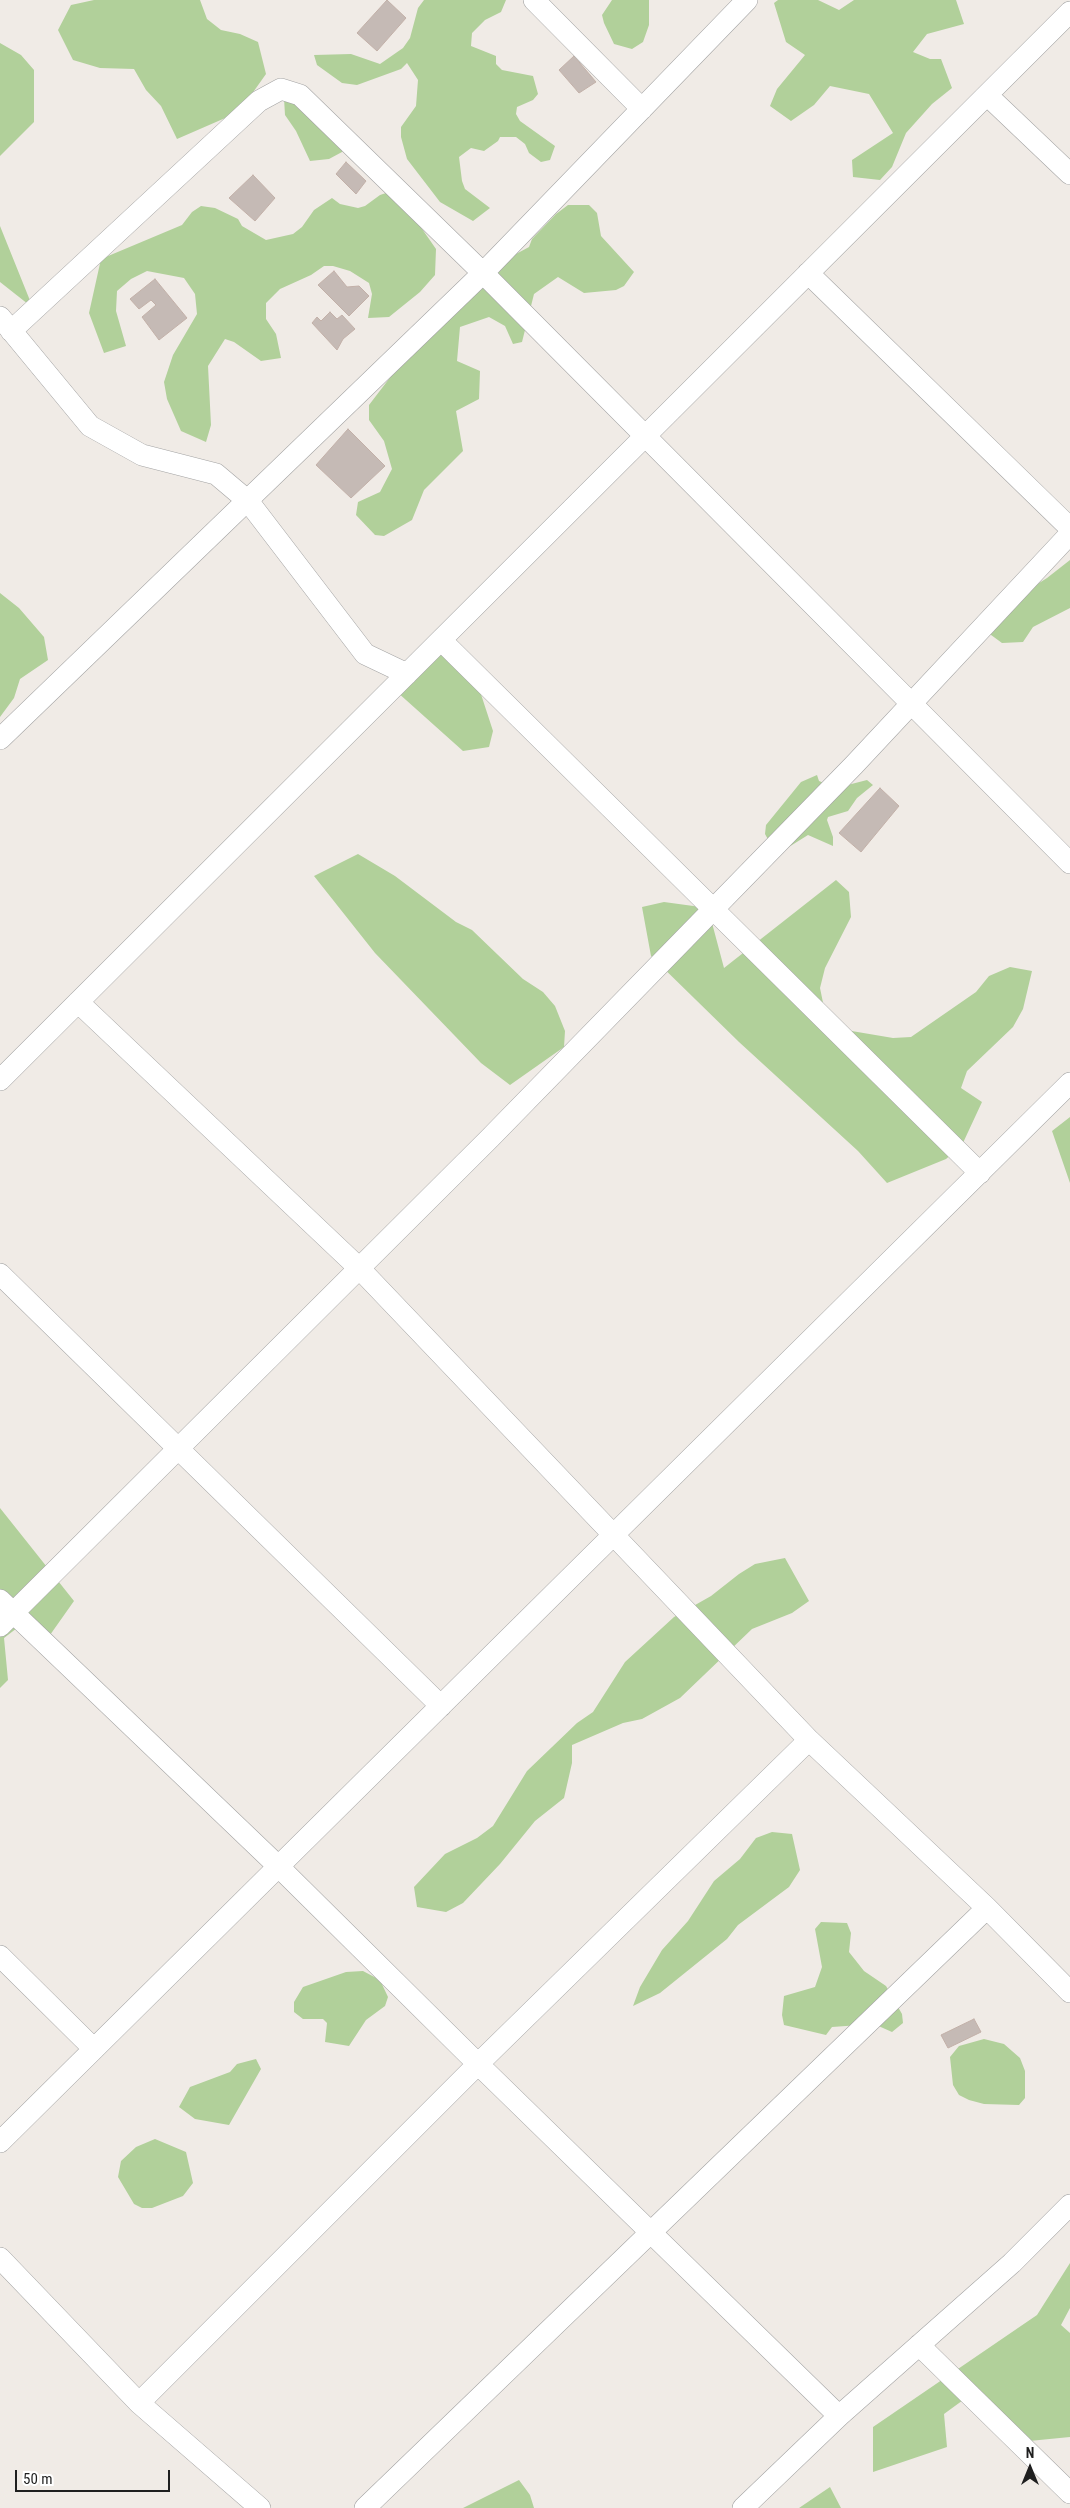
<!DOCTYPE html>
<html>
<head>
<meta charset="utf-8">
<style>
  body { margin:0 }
  #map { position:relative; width:1070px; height:2508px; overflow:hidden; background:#f0ebe6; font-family:"Roboto Condensed",sans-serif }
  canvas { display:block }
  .north { position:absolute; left:1005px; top:2443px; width:50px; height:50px; -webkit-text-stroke:4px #fff; paint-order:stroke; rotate:0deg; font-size:14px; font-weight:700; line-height:20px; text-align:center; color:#1f1f1f }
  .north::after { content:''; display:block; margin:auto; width:18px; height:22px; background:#1f1f1f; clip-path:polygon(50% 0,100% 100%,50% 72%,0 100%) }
  .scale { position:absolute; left:15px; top:2470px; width:155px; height:22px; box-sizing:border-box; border:2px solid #1f1f1f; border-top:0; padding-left:6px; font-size:15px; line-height:18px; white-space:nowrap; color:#1f1f1f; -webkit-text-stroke:4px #fff; paint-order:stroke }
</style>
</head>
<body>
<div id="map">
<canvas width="1070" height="2508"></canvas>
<div class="north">N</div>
<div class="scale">50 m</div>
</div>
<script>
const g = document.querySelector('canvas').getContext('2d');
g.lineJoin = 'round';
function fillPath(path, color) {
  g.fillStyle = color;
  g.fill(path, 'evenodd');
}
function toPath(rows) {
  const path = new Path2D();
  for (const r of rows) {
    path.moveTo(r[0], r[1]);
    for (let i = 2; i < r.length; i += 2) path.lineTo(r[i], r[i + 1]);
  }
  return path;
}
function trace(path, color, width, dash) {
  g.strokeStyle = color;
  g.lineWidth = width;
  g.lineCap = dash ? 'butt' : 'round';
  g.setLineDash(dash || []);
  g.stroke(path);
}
fillPath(toPath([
  [94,0,200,0,207,19,221,30,240,34,258,42,266,74,239,112,177,139,161,106,146,90,134,69,100,68,73,60,58,30,71,5],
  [424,0,506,0,501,12,485,20,472,33,471,46,496,56,496,64,502,70,533,76,538,94,533,100,517,107,516,114,520,121,555,146,550,160,541,162,529,153,525,144,516,137,500,137,498,141,484,151,471,148,459,157,462,181,465,189,490,208,473,221,440,202,407,159,401,137,401,127,416,106,418,80,407,63,401,69,357,85,342,83,317,65,314,55,351,54,380,64,403,48,410,38,418,8],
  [612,0,649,0,649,25,643,42,632,49,614,44,604,23,602,15],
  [778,0,818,0,839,10,854,0,956,0,964,24,927,34,913,52,930,59,941,59,952,88,932,104,906,133,892,167,880,180,853,177,852,160,893,133,869,94,830,86,814,105,791,121,770,106,777,89,805,55,786,42,774,3],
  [0,43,21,55,34,70,34,122,0,156],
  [299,90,343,138,342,152,329,159,310,161,296,131,285,115,284,98],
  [389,192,411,213,436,249,435,275,420,292,389,317,368,318,372,294,369,283,350,271,333,266,324,266,311,275,280,289,266,303,266,319,276,334,281,358,261,361,234,342,225,339,208,366,211,425,206,442,181,431,167,399,164,382,173,355,197,314,195,294,184,278,147,271,131,279,117,291,116,311,126,346,104,353,89,313,101,259,182,225,192,212,201,206,215,208,238,219,242,226,266,240,293,234,302,227,314,210,332,198,340,204,358,208,365,206,380,195],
  [568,205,589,205,597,213,601,236,634,272,624,286,616,290,584,293,558,277,534,294,522,342,513,344,505,326,489,317,460,327,457,361,480,371,479,399,456,411,463,451,424,490,412,520,384,536,375,535,356,515,358,502,380,492,392,469,384,441,369,420,369,405,392,375,503,261,529,247,532,239,556,214],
  [0,226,33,308,0,282],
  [1070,560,1070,608,1033,627,1023,642,1002,643,987,632,1017,597,1047,578],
  [0,593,19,608,44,637,48,660,20,679,14,698,0,717],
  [431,639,476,679,493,731,489,747,463,751,387,683],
  [817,775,819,781,836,788,867,780,873,785,857,798,848,811,828,817,827,820,833,837,833,846,808,835,784,850,775,852,765,834,766,825,801,782],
  [358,854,395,876,456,922,472,930,523,979,543,992,555,1006,565,1031,564,1047,510,1085,481,1063,375,953,314,876],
  [836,880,849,892,851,917,825,968,820,988,828,1027,893,1038,911,1037,976,992,989,976,1010,967,1032,971,1023,1009,1013,1027,967,1071,961,1088,982,1102,962,1145,946,1159,887,1183,858,1151,739,1042,651,956,642,907,664,902,708,908,724,968],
  [1070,1117,1070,1183,1052,1131],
  [0,1508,74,1601,50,1635,21,1625,4,1638,8,1680,0,1688],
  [785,1558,809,1601,792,1613,752,1629,680,1698,642,1719,623,1723,572,1745,572,1763,564,1798,535,1821,500,1864,463,1903,446,1912,417,1907,414,1887,445,1854,477,1838,493,1826,527,1771,577,1723,593,1712,625,1662,674,1617,711,1596,739,1574,755,1564],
  [772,1832,792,1834,800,1870,789,1887,738,1925,727,1939,660,1993,633,2006,640,1987,662,1950,688,1921,714,1881,740,1859,756,1838],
  [821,1922,847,1923,851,1933,849,1952,864,1971,886,1986,902,2014,903,2023,892,2032,874,2024,832,2027,826,2035,784,2025,782,2015,784,1996,815,1987,822,1967,815,1929],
  [363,1971,380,1980,388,1997,385,2006,366,2020,349,2046,325,2042,327,2023,323,2019,303,2019,294,2012,294,2002,303,1987,346,1972],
  [984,2039,1004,2044,1020,2058,1025,2071,1025,2098,1019,2105,984,2104,969,2100,959,2095,953,2085,950,2057,959,2046],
  [256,2059,261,2069,229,2125,195,2119,179,2107,190,2087,230,2072,237,2064],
  [155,2139,186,2152,193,2183,183,2196,152,2208,142,2208,134,2204,118,2177,121,2161,136,2147],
  [1070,2263,1070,2308,1061,2325,1070,2333,1070,2437,1019,2442,970,2395,944,2414,947,2447,873,2472,873,2427,1037,2315],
  [519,2480,530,2495,534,2508,463,2508],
  [830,2487,841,2508,799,2508]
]), '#b1d09a');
const building = toPath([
  [387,0,406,18,377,51,357,33,387,0],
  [574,56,596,82,579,93,559,70,574,56],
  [346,162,366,181,356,194,336,174,346,162],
  [253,175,275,198,255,221,229,198,253,175],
  [334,271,347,287,359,286,369,296,349,316,318,285,334,271],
  [155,279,187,318,159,340,142,317,156,305,151,300,139,309,130,299,155,279],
  [330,312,337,319,342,315,355,329,343,339,337,350,312,323,317,317,321,321,330,312],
  [348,429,385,466,351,498,316,465,348,429],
  [880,788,899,806,861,852,839,833,880,788],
  [974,2019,981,2032,948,2048,941,2035,974,2019]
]);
fillPath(building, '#c5bab5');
trace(building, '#c2b0a8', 1);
const minor = toPath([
  [534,0,642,109],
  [987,95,1070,174],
  [808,273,1070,528],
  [0,317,90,426,142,455,216,474,248,501,365,654,407,674],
  [11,331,259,101,281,89,300,95,483,273,1070,863],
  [441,640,980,1173],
  [0,739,483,273,747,0],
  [78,1002,359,1268,809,1740,987,1908,1070,1992],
  [0,1080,1070,12],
  [0,1274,441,1706],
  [0,1600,279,1867,478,2064,839,2416],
  [0,1626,490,1138,854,765,1070,534],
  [0,1956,94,2049],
  [0,2142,1070,1083],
  [0,2258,139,2403,260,2508],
  [919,2345,1070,2493],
  [139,2403,478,2064,809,1740],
  [365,2508,987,1908],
  [743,2508,839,2416,1012,2263,1070,2205]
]);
trace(minor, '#a3a3a3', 22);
trace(minor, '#fff', 21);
</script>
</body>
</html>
